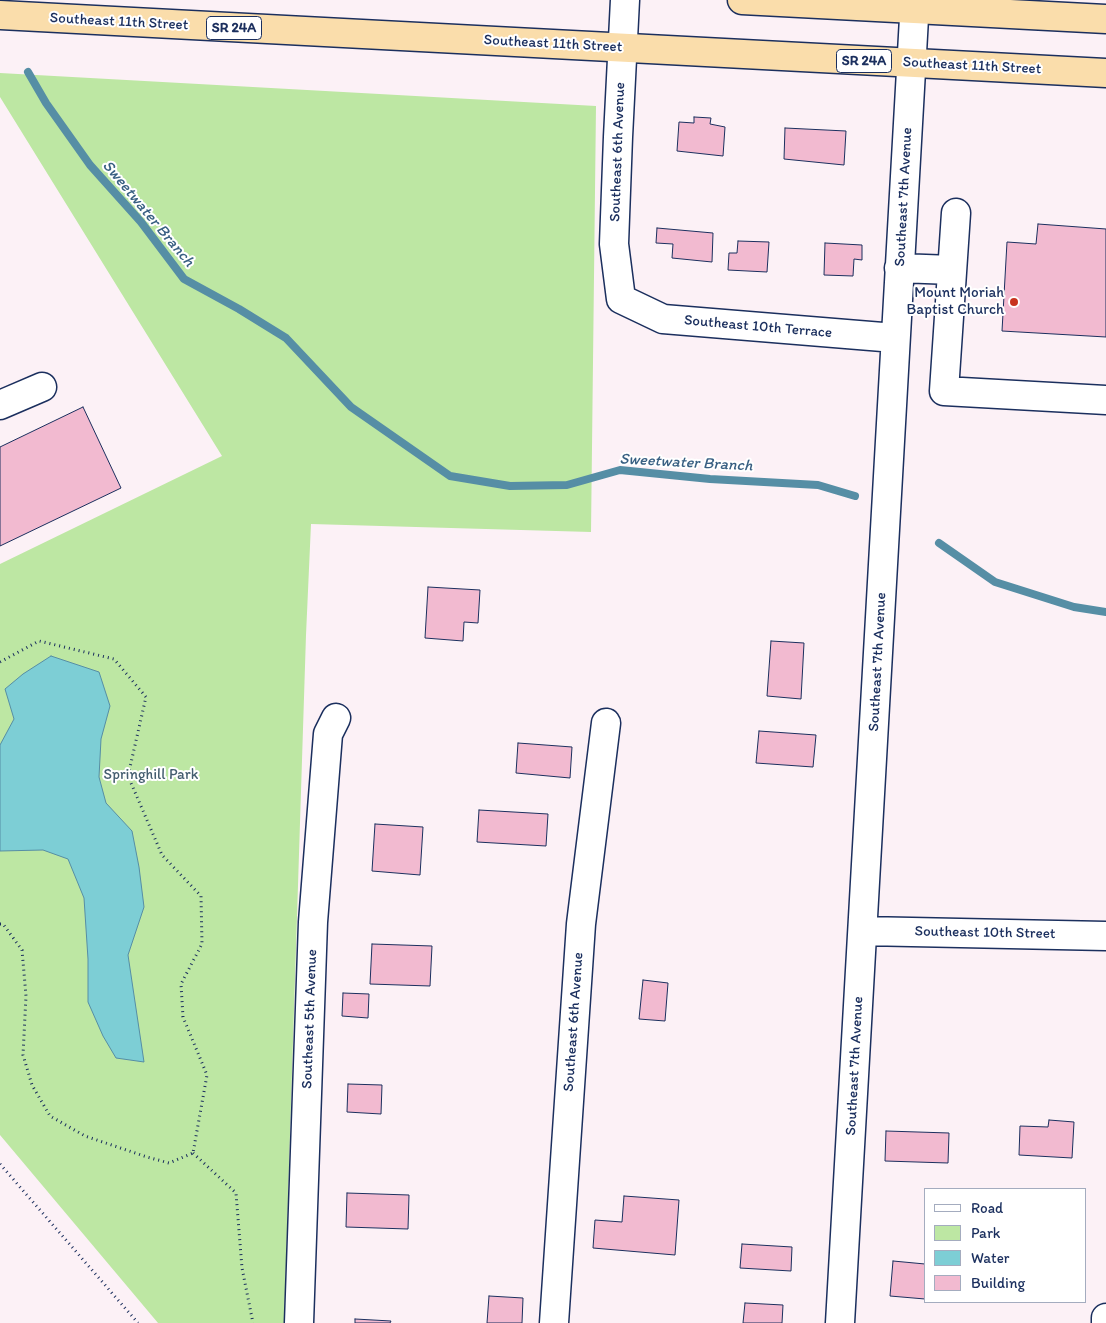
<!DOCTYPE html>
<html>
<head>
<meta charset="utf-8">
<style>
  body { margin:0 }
  #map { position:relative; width:1106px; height:1323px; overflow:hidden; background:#fcf1f6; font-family:Itim,sans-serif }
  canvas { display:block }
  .legend { position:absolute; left:924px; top:1188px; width:162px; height:115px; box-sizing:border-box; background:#fff; border:1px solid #a4acbf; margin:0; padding:6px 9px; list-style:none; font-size:15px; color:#1b2f5e }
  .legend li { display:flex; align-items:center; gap:10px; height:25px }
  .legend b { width:25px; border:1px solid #a4acbf }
</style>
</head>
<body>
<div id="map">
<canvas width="1106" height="1323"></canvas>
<ul class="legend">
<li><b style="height:6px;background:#fff"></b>Road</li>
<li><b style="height:14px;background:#bde7a3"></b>Park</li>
<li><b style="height:14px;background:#7dced5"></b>Water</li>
<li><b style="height:14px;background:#f2bad0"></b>Building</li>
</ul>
</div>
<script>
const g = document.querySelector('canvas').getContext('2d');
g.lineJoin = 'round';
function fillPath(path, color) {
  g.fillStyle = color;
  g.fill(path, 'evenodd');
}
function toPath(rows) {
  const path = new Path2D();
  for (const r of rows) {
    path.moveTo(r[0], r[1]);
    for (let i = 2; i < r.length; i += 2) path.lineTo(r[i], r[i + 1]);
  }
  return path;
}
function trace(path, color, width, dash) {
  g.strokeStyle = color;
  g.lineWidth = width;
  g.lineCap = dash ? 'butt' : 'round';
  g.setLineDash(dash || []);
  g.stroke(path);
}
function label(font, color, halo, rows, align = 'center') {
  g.font = font + ' Itim,sans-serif';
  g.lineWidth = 4;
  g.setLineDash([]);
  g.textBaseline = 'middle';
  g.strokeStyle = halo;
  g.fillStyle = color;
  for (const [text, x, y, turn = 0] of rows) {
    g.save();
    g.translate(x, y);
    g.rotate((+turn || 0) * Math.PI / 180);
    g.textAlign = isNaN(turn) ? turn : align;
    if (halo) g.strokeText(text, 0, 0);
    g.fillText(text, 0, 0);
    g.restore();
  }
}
fillPath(toPath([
  [0,73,596,106,591,532,311,524,306,635,284,1323,158,1323,0,1135,0,564,222,456,0,97]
]), '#bde7a3');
const water = toPath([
  [51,656,99,672,110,706,101,739,99,777,106,803,132,831,139,867,144,907,128,955,144,1062,116,1058,103,1036,88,1002,88,959,84,898,68,859,43,850,0,851,0,745,14,719,5,689,23,674,51,656]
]);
fillPath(water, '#7dced5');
trace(water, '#568ea5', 1);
trace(toPath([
  [28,72,46,103,90,165,141,222,184,279,239,309,286,338,351,407,450,476,510,486,567,485,620,470,710,479,818,485,855,496],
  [939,543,995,582,1074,607,1106,612]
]), '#568ea5', 8);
const building = toPath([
  [694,117,711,118,710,124,725,127,723,156,677,151,679,122,694,123,694,117],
  [785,128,846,131,844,165,784,159,785,128],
  [1038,224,1106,229,1106,337,1002,331,1007,242,1036,244,1038,224],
  [657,228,713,233,712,262,672,258,673,244,656,243,657,228],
  [738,241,769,242,767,272,728,270,729,253,737,253,738,241],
  [825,243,862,245,862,260,854,259,853,276,824,275,825,243],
  [83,407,121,488,0,546,0,447,83,407],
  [428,587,480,590,478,623,464,622,463,641,425,638,428,587],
  [771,641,804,643,801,699,767,696,771,641],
  [759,731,816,735,813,767,756,763,759,731],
  [518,743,572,747,570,778,516,773,518,743],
  [479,810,548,814,546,846,477,842,479,810],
  [375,824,423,827,420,875,372,871,375,824],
  [372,944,432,946,430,986,370,984,372,944],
  [643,980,668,983,665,1021,639,1019,643,980],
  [343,993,369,994,368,1018,342,1016,343,993],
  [348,1084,382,1085,381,1114,347,1112,348,1084],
  [1049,1120,1074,1122,1072,1158,1019,1155,1020,1126,1048,1127,1049,1120],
  [886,1131,949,1133,948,1163,885,1161,886,1131],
  [347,1193,409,1195,408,1229,346,1227,347,1193],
  [624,1196,679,1200,675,1255,593,1248,595,1220,622,1222,624,1196],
  [742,1244,792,1247,791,1271,740,1268,742,1244],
  [893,1261,925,1264,925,1299,890,1296,893,1261],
  [489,1296,523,1298,522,1323,487,1323,489,1296],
  [745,1303,783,1305,782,1323,743,1323,745,1303],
  [355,1319,391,1321,390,1323,355,1323,355,1319]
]);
fillPath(building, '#f2bad0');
trace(building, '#1b2f5e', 1);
const minor = toPath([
  [625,0,618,137,614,244,621,299,663,319,895,338],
  [956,213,944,391,1106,400],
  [899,268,952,270],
  [0,405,42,387],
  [863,931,1106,936],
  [299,1323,313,922,328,734,336,718],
  [554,1323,581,924,606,723],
  [840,1323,915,0],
  [1106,1323,1106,1318]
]);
const highway = toPath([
  [742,0,1106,19],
  [0,15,1106,73]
]);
trace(minor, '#1b2f5e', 31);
trace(highway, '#1b2f5e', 31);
trace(toPath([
  [0,662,39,641,114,659,146,697,128,776,162,855,201,896,202,944,181,984,183,1017,207,1075,193,1153],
  [0,924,3,924,22,950,26,996,23,1055,32,1085,50,1116,85,1136,147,1157,169,1163,193,1153],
  [193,1153,236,1193,242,1268,253,1323],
  [0,1164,138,1323]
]), '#1b2f5e', 3, [1, 4]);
trace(minor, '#fff', 28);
trace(highway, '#faddab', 28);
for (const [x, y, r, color] of [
  [1014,302,5,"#c8321e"]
]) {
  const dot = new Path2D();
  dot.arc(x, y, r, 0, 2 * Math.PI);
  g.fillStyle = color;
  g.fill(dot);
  trace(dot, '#fff', 2);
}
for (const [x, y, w] of [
  [234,28,55],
  [864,61,55]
]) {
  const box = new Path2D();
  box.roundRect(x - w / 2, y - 11.5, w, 23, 4);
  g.fillStyle = '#fff';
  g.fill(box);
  trace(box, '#1b2f5e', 1);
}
label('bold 14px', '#1b2f5e', null, [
  ["SR 24A",234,28],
  ["SR 24A",864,61]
]);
label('15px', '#1b2f5e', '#fff', [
  ["Southeast 11th Street",119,22,3],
  ["Southeast 11th Street",553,44,3],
  ["Southeast 11th Street",972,66,3],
  ["Southeast 6th Avenue",618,152,-88],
  ["Southeast 7th Avenue",904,197,-87],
  ["Southeast 10th Terrace",758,327,5],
  ["Southeast 7th Avenue",878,662,-87],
  ["Southeast 10th Street",985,933,1],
  ["Southeast 5th Avenue",310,1019,-88],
  ["Southeast 6th Avenue",574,1022,-86],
  ["Southeast 7th Avenue",855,1066,-87]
]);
label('15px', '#1b2f5e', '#fff', [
  ["Mount Moriah",1004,293],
  ["Baptist Church",1004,310]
], 'right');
label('15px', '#445d6f', '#fff', [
  ["Springhill Park",151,775]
]);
label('italic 16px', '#385f82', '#fff', [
  ["Sweetwater Branch",148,214,50],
  ["Sweetwater Branch",686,463,3]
]);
</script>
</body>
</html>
